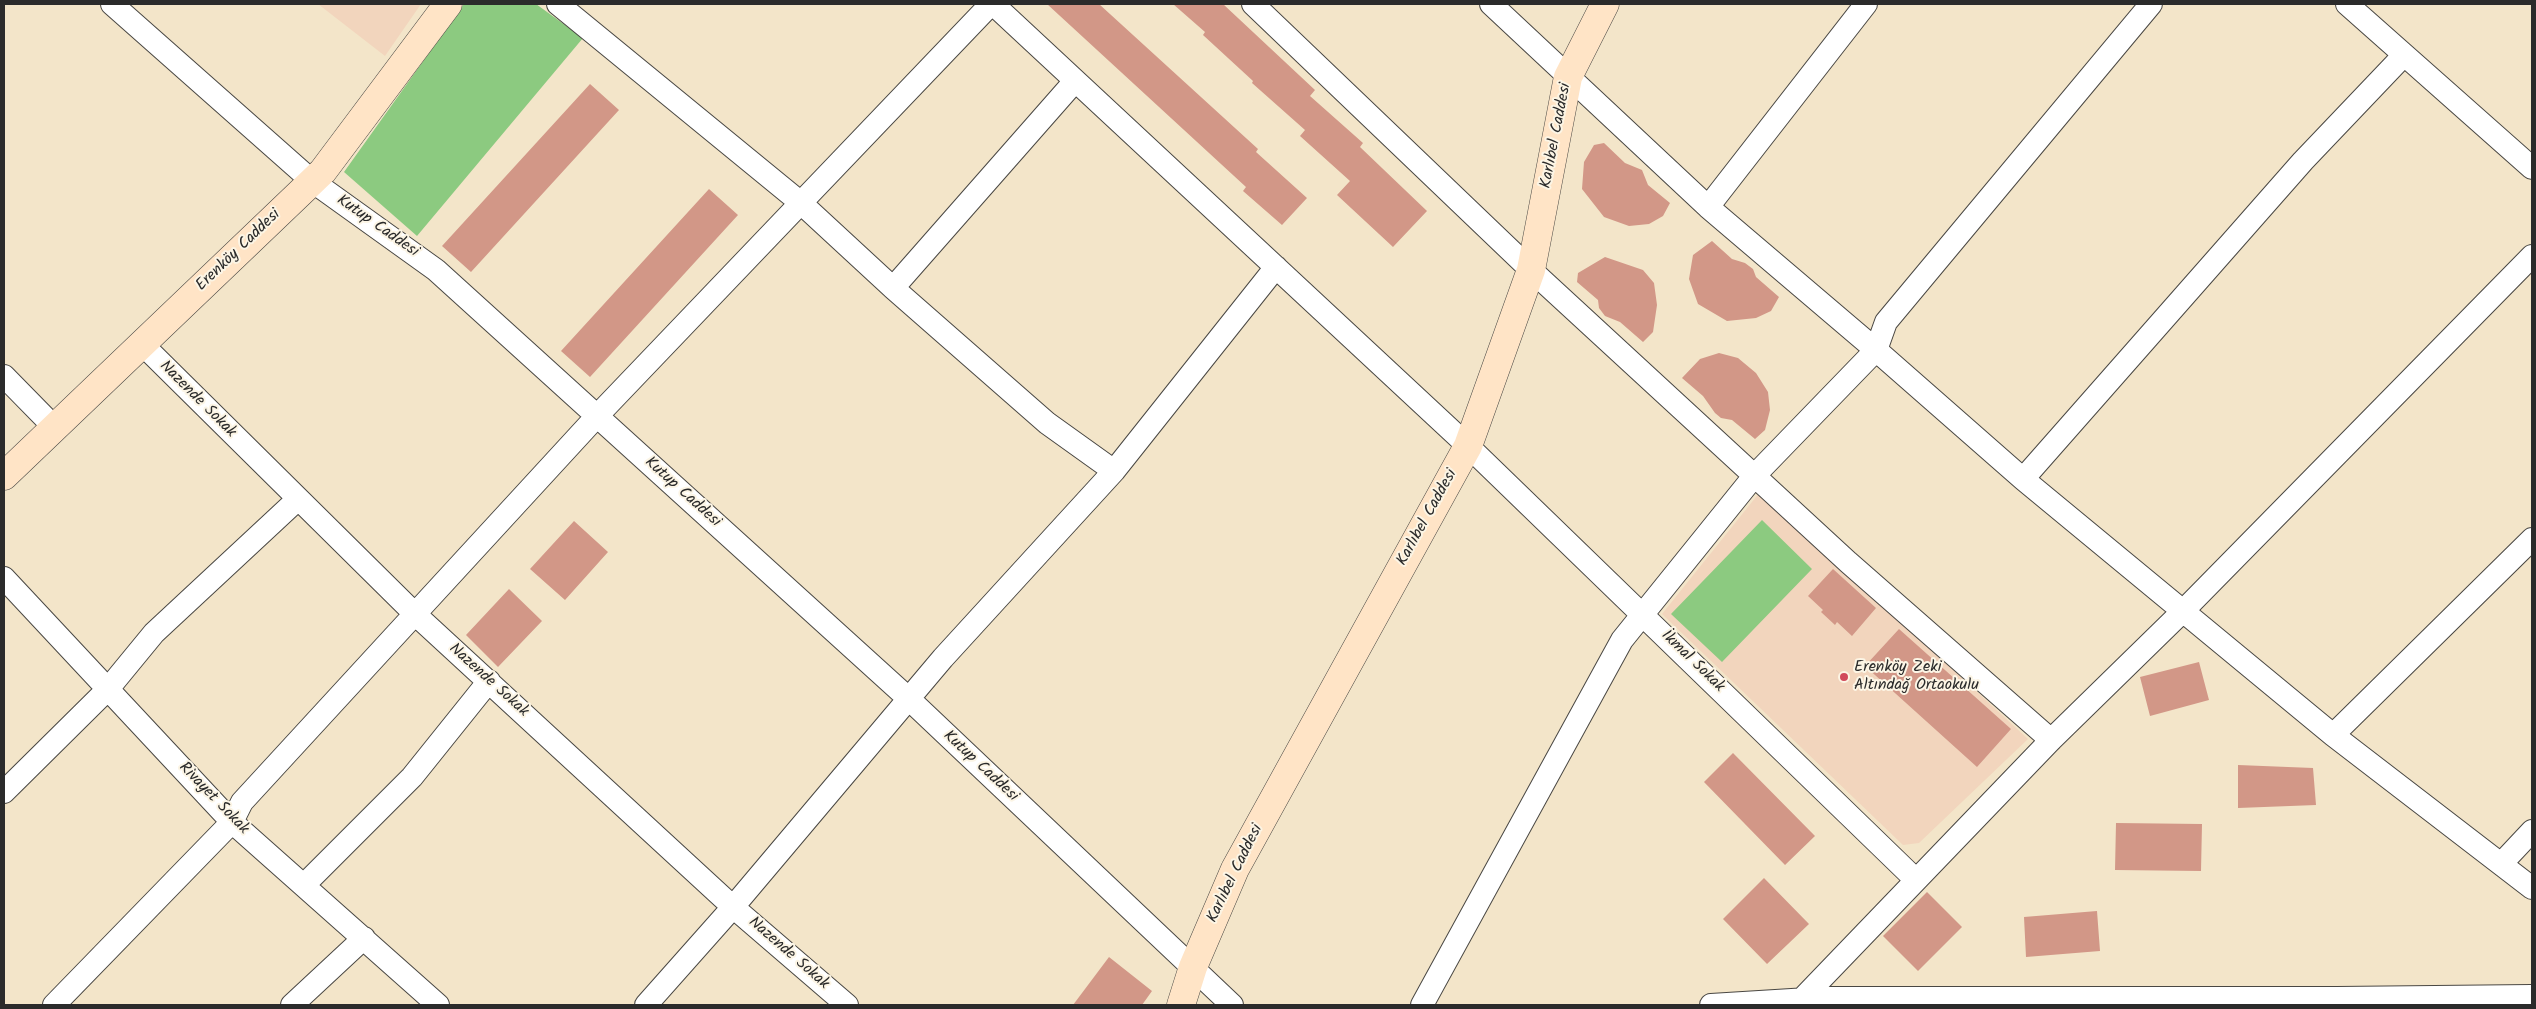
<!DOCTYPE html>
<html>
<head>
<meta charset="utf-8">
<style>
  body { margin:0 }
  #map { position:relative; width:2536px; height:1009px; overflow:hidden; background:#f3e5c9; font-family:Kalam,sans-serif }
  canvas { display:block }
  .frame { position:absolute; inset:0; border:5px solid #2b2b2b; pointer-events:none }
</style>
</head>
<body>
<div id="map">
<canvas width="2536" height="1009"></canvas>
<div class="frame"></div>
</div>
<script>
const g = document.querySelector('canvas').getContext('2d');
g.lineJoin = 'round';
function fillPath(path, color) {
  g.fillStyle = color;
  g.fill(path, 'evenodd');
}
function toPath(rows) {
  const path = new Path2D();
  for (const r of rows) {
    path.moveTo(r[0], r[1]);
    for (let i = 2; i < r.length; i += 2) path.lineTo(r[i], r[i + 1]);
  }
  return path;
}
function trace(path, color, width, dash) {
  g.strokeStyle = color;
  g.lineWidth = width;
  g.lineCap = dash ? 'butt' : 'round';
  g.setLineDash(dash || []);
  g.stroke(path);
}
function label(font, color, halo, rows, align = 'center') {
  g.font = font + ' Kalam,sans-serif';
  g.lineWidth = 4;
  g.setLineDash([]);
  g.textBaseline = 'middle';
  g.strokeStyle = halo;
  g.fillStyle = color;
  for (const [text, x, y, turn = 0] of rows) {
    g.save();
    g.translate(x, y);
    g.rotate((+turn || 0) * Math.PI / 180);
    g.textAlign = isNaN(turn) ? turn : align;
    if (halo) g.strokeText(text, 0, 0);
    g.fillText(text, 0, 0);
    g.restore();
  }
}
fillPath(toPath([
  [318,4,421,4,385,56],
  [1760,492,2028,739,1919,843,1903,845,1662,614]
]), '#f2d5bd');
fillPath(toPath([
  [464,4,536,4,583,38,417,236,344,172],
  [1762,520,1812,569,1722,662,1671,614]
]), '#8cca80');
fillPath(toPath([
  [1047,4,1099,4,1258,149,1256,152,1307,198,1282,225,1243,191,1246,187],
  [1173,4,1223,4,1315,90,1310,96,1363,143,1360,147,1427,211,1393,247,1337,195,1350,181,1300,136,1305,130,1252,83,1253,81,1203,35,1205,32],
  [590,84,619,110,471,272,442,246],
  [1604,143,1625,163,1642,170,1648,185,1670,203,1663,216,1649,224,1629,226,1604,217,1582,189,1584,162,1594,145],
  [709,189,738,215,590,377,561,351],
  [1712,241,1732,259,1745,263,1753,269,1756,277,1779,297,1771,311,1756,318,1727,321,1698,304,1689,279,1693,255],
  [1605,257,1643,270,1654,283,1657,305,1653,332,1643,342,1620,322,1605,316,1599,308,1598,300,1577,282,1578,273],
  [1719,353,1738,358,1756,373,1768,392,1770,410,1765,430,1755,439,1732,420,1721,418,1715,413,1703,396,1682,378,1700,359],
  [574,521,608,552,565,600,530,569],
  [1833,569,1876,608,1852,636,1837,622,1835,625,1821,612,1823,610,1808,596],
  [509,589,542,621,498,667,466,635],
  [1899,629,2011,729,1977,767,1865,666],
  [2199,662,2209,700,2150,716,2140,677],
  [1733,753,1815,836,1785,865,1704,782],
  [2238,765,2313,768,2316,805,2238,808],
  [2116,823,2202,824,2201,871,2115,870],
  [1764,878,1809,924,1767,964,1723,919],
  [1927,892,1962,927,1918,971,1883,936],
  [2097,911,2100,951,2026,957,2024,917],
  [1109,957,1152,991,1142,1005,1073,1005]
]), '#d29787');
const street = toPath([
  [112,4,312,181,436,270,909,699,1232,1005],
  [558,4,801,203,893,288,1047,423,1114,471],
  [993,4,1468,446,1915,879],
  [1253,4,1531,270,1848,562,2051,740],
  [1491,4,1708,207,1876,350,2023,479,2333,735,2532,888],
  [2347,4,2532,168],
  [1708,207,1866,4],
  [893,288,1075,81],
  [142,344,416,615,733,907,847,1005],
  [4,376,55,428],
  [2023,479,2303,161,2404,55],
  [4,578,232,822,438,1005],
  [2333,735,2532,539],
  [4,792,108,689,154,633,298,499],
  [2501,864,2532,831],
  [304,885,412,777,489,681],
  [1801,1000,2051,740,2183,611,2532,256],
  [54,1005,232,822,242,802,597,416,991,4],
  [292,1005,364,938],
  [646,1005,733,907,943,658,1114,471,1276,267],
  [1422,1005,1622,640,1755,475,1876,350,1886,322,2151,4],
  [1711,1005,1824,998,2337,998,2532,996]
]);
const secondary = toPath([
  [4,476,323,171,448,4],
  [1181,1005,1193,967,1235,869,1468,446,1531,270,1568,77,1605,4]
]);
trace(street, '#494743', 24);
trace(secondary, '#494743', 29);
trace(street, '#fff', 22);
trace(secondary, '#ffe4c6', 28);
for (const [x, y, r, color] of [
  [1844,677,5,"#d1495b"]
]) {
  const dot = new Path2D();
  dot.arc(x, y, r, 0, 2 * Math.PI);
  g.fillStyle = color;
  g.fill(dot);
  trace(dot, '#fcf5e5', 2);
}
label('16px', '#2b2b2b', '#fcf5e5', [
  ["Karlıbel Caddesi",1557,136,-79],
  ["Kutup Caddesi",377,227,35],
  ["Erenköy Caddesi",239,251,-44],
  ["Nazende Sokak",197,400,45],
  ["Kutup Caddesi",682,493,42],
  ["Karlıbel Caddesi",1428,518,-61],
  ["İkmal Sokak",1692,662,44],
  ["Nazende Sokak",488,681,42],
  ["Kutup Caddesi",980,767,43],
  ["Rivayet Sokak",213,799,46],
  ["Karlıbel Caddesi",1236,874,-64],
  ["Nazende Sokak",788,954,41]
]);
label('16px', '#2b2b2b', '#fcf5e5', [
  ["Erenköy Zeki",1854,668],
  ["Altındağ Ortaokulu",1854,686]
], 'left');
</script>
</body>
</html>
